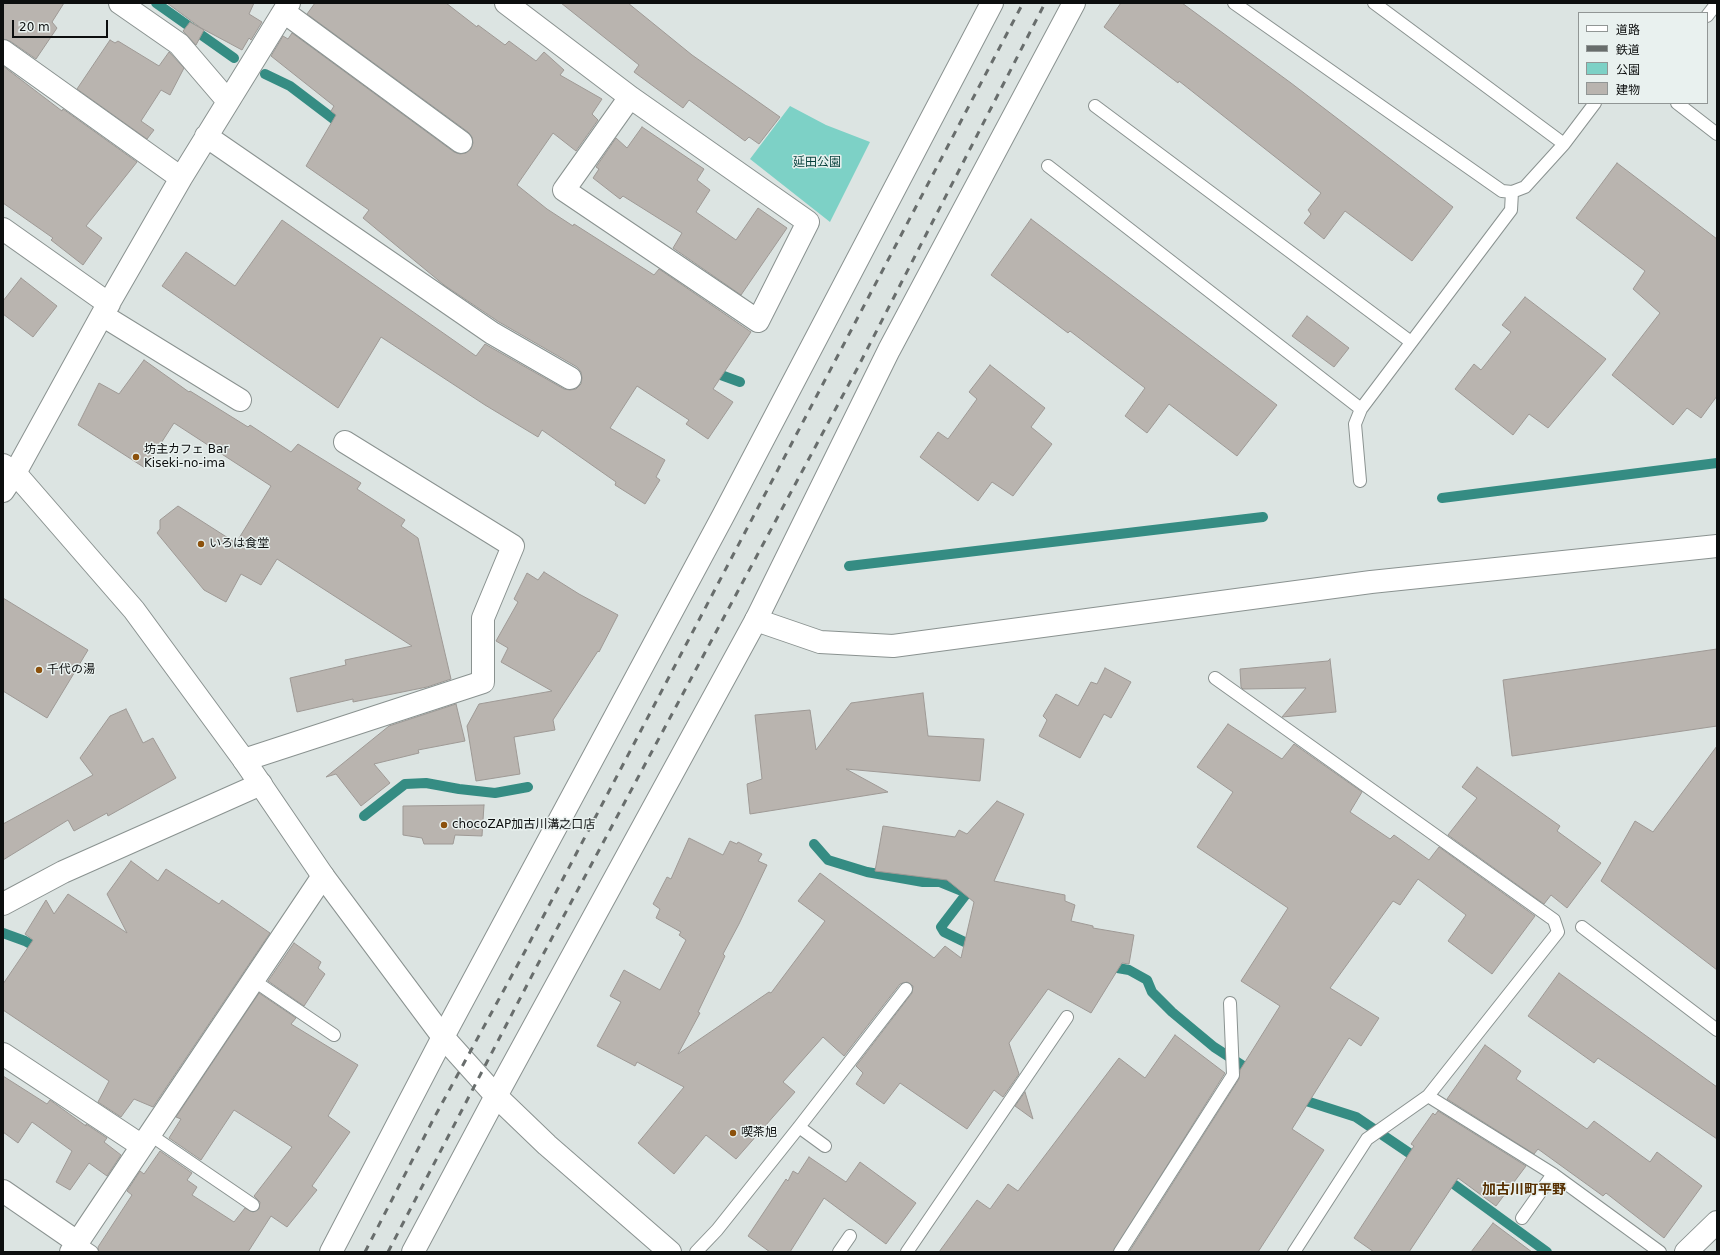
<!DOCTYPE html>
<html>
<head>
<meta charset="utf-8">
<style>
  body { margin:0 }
  #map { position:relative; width:1720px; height:1255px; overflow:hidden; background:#dce4e2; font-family:"DejaVu Sans","Noto Sans JP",sans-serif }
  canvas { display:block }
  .frame { position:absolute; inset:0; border:4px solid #0c0e0e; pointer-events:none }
  .legend { position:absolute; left:1578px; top:12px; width:130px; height:92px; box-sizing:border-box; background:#e9f1ef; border:1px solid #919695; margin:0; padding:5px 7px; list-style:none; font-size:12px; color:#0c0e0e }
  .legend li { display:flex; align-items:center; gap:8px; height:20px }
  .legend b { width:20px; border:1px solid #919695 }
  .scale { position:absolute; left:12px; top:20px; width:96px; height:18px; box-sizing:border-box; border:2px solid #0c0e0e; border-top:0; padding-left:5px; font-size:12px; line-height:14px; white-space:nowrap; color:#0c0e0e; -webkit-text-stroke:3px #e9f1ef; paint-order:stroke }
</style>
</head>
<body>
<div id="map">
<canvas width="1720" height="1255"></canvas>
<div class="frame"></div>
<ul class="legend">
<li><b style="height:5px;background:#fff"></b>道路</li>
<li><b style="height:5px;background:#686d6c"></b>鉄道</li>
<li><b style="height:11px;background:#7dd1c6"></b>公園</li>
<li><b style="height:11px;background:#b9b4af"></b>建物</li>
</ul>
<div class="scale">20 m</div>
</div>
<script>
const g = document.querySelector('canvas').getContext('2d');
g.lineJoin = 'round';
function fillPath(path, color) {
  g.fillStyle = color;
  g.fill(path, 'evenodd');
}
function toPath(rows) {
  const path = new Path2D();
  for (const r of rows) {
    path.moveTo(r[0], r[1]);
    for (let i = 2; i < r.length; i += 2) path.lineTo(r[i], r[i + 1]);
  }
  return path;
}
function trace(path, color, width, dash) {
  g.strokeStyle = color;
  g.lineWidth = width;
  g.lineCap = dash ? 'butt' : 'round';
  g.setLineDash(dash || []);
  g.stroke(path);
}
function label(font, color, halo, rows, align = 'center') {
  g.font = font + ' "DejaVu Sans","Noto Sans JP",sans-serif';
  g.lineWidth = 3;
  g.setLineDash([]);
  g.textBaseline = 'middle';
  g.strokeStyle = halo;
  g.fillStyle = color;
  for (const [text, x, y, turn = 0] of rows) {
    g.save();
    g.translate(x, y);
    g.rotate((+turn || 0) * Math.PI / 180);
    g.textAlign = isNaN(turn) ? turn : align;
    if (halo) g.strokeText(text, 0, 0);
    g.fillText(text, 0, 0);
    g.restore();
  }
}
fillPath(toPath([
  [790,106,826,125,870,142,830,222,750,159]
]), '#7dd1c6');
trace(toPath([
  [156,3,234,58],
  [265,74,290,86,344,127],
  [710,371,740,382],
  [1442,498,1717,463],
  [849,566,1263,517],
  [364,816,405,784,426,783,459,789,495,793,528,787],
  [814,844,828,860,867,872,923,882,940,882,967,893,941,927,944,932,977,948],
  [3,933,25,941,41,950],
  [1106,966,1129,970,1147,980,1152,992,1172,1012,1214,1047,1254,1073],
  [1297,1098,1356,1117,1421,1161],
  [1444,1177,1547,1252]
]), '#358c83', 10);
const building = toPath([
  [3,3,64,3,52,22,57,28,36,59,10,41,3,39,3,3],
  [167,3,254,3,249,14,262,22,251,40,249,38,242,50,201,28,167,3],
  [315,3,446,3,477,27,478,25,505,45,509,41,536,61,544,52,564,70,560,75,602,99,592,114,598,120,576,151,553,133,517,185,547,209,573,226,574,224,654,275,659,269,751,332,713,389,733,402,708,439,686,424,689,420,637,386,610,428,665,460,656,477,660,480,645,504,615,485,616,482,542,430,538,437,485,405,381,337,338,408,162,286,186,252,235,286,282,220,476,356,485,344,564,389,570,390,576,389,581,384,582,378,581,372,577,367,499,322,444,285,363,218,369,210,306,166,336,115,331,111,334,106,271,56,283,36,288,39,292,33,454,152,460,154,466,153,471,149,473,143,472,137,468,132,307,14,315,3],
  [561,3,628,3,692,55,780,117,759,144,749,137,745,141,689,100,683,108,634,72,639,65,561,3],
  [1121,3,1182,3,1291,83,1453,207,1412,261,1345,211,1324,239,1304,223,1311,214,1308,210,1321,193,1179,81,1178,83,1104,27,1121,3],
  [190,22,204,30,196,45,183,31,190,22],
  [110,40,115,43,118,41,159,66,169,52,184,68,170,95,161,90,141,121,154,130,147,139,77,89,110,40],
  [3,66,62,111,63,109,137,162,86,226,102,238,83,265,51,240,53,238,3,203,3,66],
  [642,127,704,169,697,180,710,190,696,212,736,240,758,208,787,228,741,295,673,248,682,233,623,196,620,199,593,178,599,169,596,167,616,138,627,148,642,127],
  [1617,163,1717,239,1717,396,1701,418,1687,408,1673,425,1612,375,1660,313,1633,289,1645,271,1576,218,1617,163],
  [1031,219,1277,405,1237,456,1169,404,1147,433,1125,416,1145,388,1070,331,1068,333,991,275,1031,219],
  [21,278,57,306,33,337,3,314,3,301,21,278],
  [1525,297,1606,359,1548,428,1529,414,1513,435,1455,389,1474,364,1481,370,1511,332,1502,325,1525,297],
  [1307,316,1349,348,1334,367,1292,336,1307,316],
  [144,360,189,392,190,391,248,427,250,425,291,452,298,444,361,483,357,489,405,520,401,526,418,538,451,679,427,687,353,702,353,699,297,712,290,678,346,665,345,660,412,646,277,559,261,585,241,574,226,602,204,590,157,533,160,529,160,520,178,506,236,543,271,486,174,423,145,468,78,425,99,383,119,394,144,360],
  [990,365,1045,408,1031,427,1052,444,1013,496,992,482,978,501,920,457,938,432,948,439,977,399,969,392,990,365],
  [544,572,579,594,618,615,599,652,598,651,553,720,555,730,514,737,520,774,476,781,467,726,479,704,552,691,501,662,508,648,496,641,518,602,514,599,527,573,538,580,544,572],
  [3,598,88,650,47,718,3,691,3,598],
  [1717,649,1717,726,1512,756,1503,680,1717,649],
  [1330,659,1336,712,1282,717,1306,688,1243,689,1241,687,1240,669,1328,661,1330,659],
  [1105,668,1131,682,1111,718,1104,714,1080,758,1039,736,1047,720,1043,716,1056,694,1078,706,1091,682,1097,684,1105,668],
  [923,693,928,736,984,739,980,781,846,769,888,792,750,814,747,784,762,779,755,715,810,710,816,750,851,703,923,693],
  [456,704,465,741,418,750,419,753,374,764,390,783,361,806,336,774,326,777,389,726,456,704],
  [126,709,143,743,153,738,176,778,108,816,107,813,74,831,68,820,3,860,3,824,93,775,80,758,110,716,126,709],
  [1228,724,1282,759,1294,744,1362,792,1350,812,1390,839,1394,835,1429,860,1439,847,1535,916,1492,974,1448,941,1466,915,1418,879,1400,905,1393,901,1330,988,1379,1018,1361,1046,1349,1038,1292,1129,1324,1150,1258,1252,1129,1252,1239,1079,1240,1070,1280,1006,1241,981,1288,908,1197,847,1233,792,1197,767,1228,724],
  [1717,746,1717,970,1601,881,1635,821,1653,832,1717,746],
  [1477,767,1560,826,1557,831,1601,863,1567,908,1551,895,1544,904,1448,835,1477,798,1462,787,1477,767],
  [997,801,1024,814,994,881,1065,895,1065,901,1075,905,1071,921,1093,926,1093,928,1134,935,1129,964,1122,963,1091,1013,1048,989,1009,1043,1019,1074,1003,1097,994,1090,967,1129,900,1083,884,1104,856,1084,863,1073,856,1066,912,993,913,986,907,982,900,984,844,1056,823,1037,783,1082,795,1092,736,1159,706,1135,674,1174,638,1143,684,1087,637,1062,635,1066,597,1046,621,1002,610,996,624,970,660,990,686,940,679,935,681,932,656,918,660,909,653,904,667,877,671,879,689,838,723,855,730,841,737,844,738,842,762,854,758,861,767,865,739,924,723,954,725,956,698,1012,700,1013,678,1054,769,992,771,993,825,921,798,901,820,873,934,958,945,946,961,958,974,902,947,880,875,871,883,826,955,837,959,830,967,834,997,801],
  [484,805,482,836,455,835,453,844,424,844,422,838,403,835,403,806,484,805],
  [131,861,158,881,166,869,219,904,222,900,270,933,153,1107,134,1099,121,1117,98,1102,109,1081,3,1010,3,984,33,940,25,934,46,900,54,914,68,894,127,933,107,894,131,861],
  [294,943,321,962,318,968,325,974,304,1006,268,981,294,943],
  [1559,973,1717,1087,1717,1139,1598,1058,1594,1063,1528,1016,1559,973],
  [259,993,296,1018,291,1024,358,1065,328,1116,350,1132,312,1186,317,1190,287,1227,271,1216,248,1252,99,1252,98,1247,132,1195,127,1191,140,1171,144,1174,160,1151,192,1173,187,1180,197,1187,192,1195,234,1222,245,1208,253,1212,259,1209,260,1202,254,1196,292,1147,234,1110,201,1160,169,1138,181,1119,176,1117,259,993],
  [1175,1035,1225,1073,1113,1252,939,1252,977,1200,990,1209,1008,1184,1018,1191,1119,1058,1145,1078,1175,1035],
  [1485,1045,1521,1071,1516,1079,1587,1129,1594,1121,1650,1162,1657,1152,1702,1186,1664,1238,1606,1193,1603,1196,1538,1149,1534,1154,1447,1099,1485,1045],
  [3,1076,47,1104,50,1100,86,1126,86,1124,107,1138,104,1142,121,1155,107,1176,89,1163,70,1190,56,1182,72,1151,32,1122,18,1143,3,1132,3,1076],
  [1025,1092,1033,1119,1015,1106,1025,1092],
  [1438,1111,1526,1166,1496,1206,1458,1178,1409,1252,1374,1252,1354,1238,1414,1146,1411,1144,1433,1113,1435,1115,1438,1111],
  [809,1157,846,1182,860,1162,916,1203,886,1244,824,1198,790,1252,770,1252,748,1236,786,1179,788,1181,793,1171,798,1174,809,1157],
  [1493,1223,1532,1252,1471,1252,1493,1223]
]);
fillPath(building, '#b9b4af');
trace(building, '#9e9995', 1);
const service = toPath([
  [1234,3,1502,191,1512,192,1525,187,1564,144,1595,103],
  [1374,3,1564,144],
  [1707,16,1717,3],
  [1677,103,1717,134],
  [1095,106,1411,342],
  [1048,166,1361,409],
  [1360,481,1355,424,1361,409,1511,210,1512,192],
  [1215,678,1554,920,1558,932,1428,1096,1367,1139,1294,1252],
  [1582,927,1717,1030],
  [253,980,334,1035],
  [1428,1096,1553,1174,1660,1252],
  [799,1127,825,1146],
  [149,1134,253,1205],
  [1522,1218,1553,1174],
  [77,1242,92,1252],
  [696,1252,717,1230,799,1127,906,989],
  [839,1252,850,1236],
  [907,1252,1067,1017],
  [1120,1252,1233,1075,1230,1003]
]);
const minor = toPath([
  [120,3,179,44,227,100],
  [506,3,630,97,808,222,758,321,564,190,630,97],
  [284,12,461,142],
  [3,51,181,178],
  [206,136,492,333,570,378],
  [3,229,109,304],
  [102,315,240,400],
  [3,491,15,473,102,315,181,178,289,3],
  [244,760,483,682,483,618,513,546,345,442],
  [3,904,63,872,261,784],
  [3,1054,142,1146],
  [3,1191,77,1242],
  [71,1252,323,876],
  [331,1252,443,1037,723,516,992,3],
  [413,1252,496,1096,756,620,889,350,1074,3],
  [1686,1252,1717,1222]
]);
const tertiary = toPath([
  [3,465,15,473,134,610,244,760,323,876,443,1037,496,1096,547,1145,670,1252],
  [756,620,820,642,893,646,1371,582,1717,546]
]);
trace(service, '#8a9290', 14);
trace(minor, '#8a9290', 24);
trace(tertiary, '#8a9290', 24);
trace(service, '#fff', 12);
trace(minor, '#fff', 22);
trace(tertiary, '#fff', 22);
trace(toPath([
  [365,1252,434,1118,523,955,1023,3],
  [388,1252,538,964,857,369,1045,3]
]), '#686d6c', 3, [7, 7]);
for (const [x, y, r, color] of [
  [136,457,4,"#8c510c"],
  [201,544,4,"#8c510c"],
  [39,670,4,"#8c510c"],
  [444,825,4,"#8c510c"],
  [733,1133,4,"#8c510c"]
]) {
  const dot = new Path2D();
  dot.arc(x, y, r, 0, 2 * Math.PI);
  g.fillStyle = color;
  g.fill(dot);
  trace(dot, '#e9f1ef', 1.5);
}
label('12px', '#053f3a', '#e9f1ef', [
  ["延田公園",817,163]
]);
label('12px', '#0c0e0e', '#e9f1ef', [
  ["坊主カフェ Bar",144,450],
  ["Kiseki-no-ima",144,464],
  ["いろは食堂",209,544],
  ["千代の湯",47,670],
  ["chocoZAP加古川溝之口店",452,825],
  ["喫茶旭",741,1133]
], 'left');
label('bold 14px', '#562f00', '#e9f1ef', [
  ["加古川町平野",1524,1190]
]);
</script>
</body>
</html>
